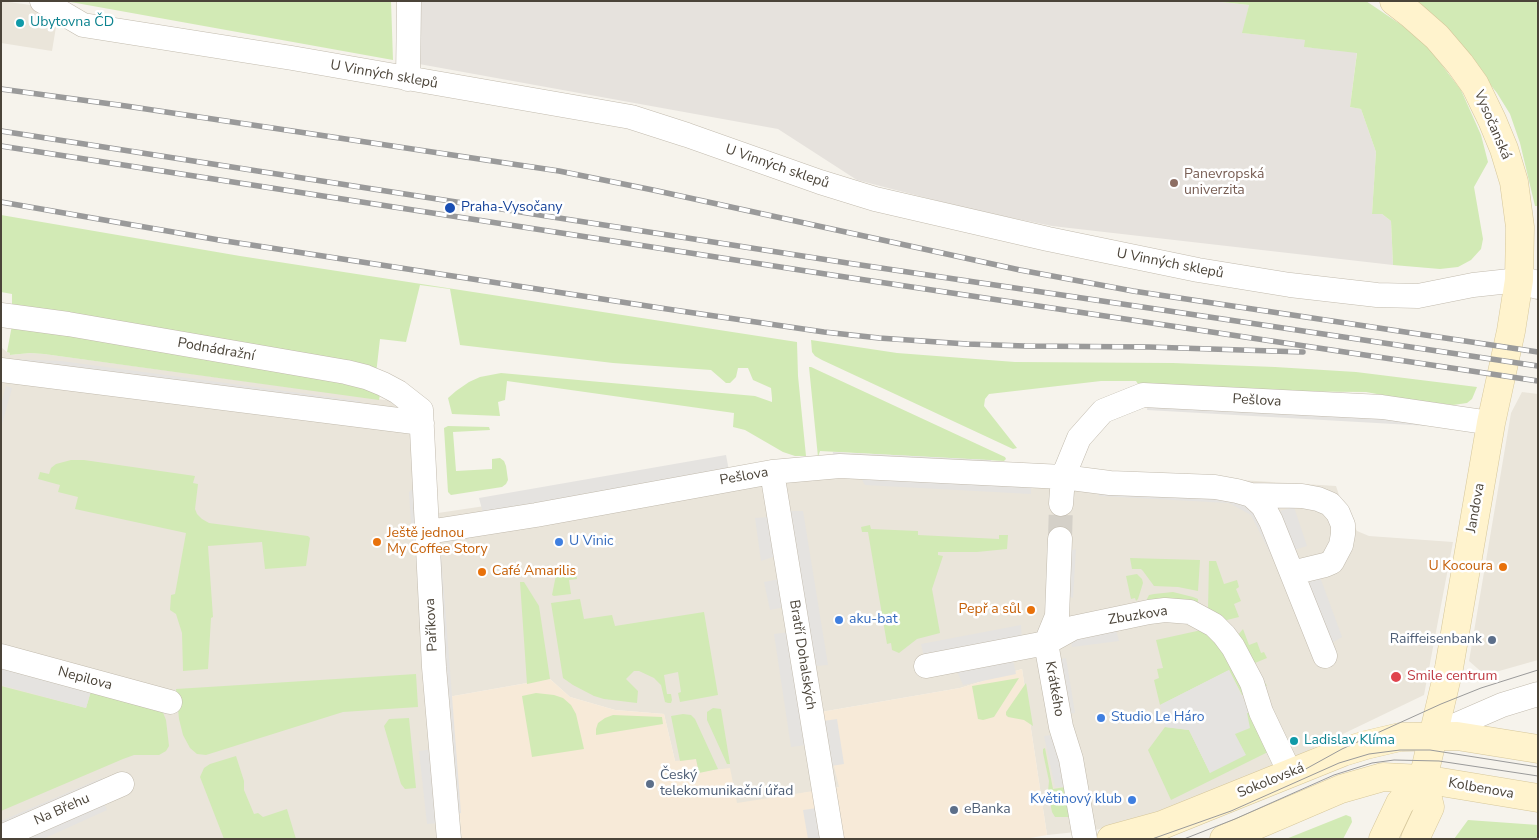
<!DOCTYPE html>
<html>
<head>
<meta charset="utf-8">
<style>
  body { margin:0 }
  #map { position:relative; width:1539px; height:840px; overflow:hidden; background:#f6f3ec; font-family:"Nunito Sans",sans-serif }
  canvas { display:block }
  .frame { position:absolute; inset:0; border:2px solid #4b4439; pointer-events:none }
</style>
</head>
<body>
<div id="map">
<canvas width="1539" height="840"></canvas>
<div class="frame"></div>
</div>
<script>
const g = document.querySelector('canvas').getContext('2d');
g.lineJoin = 'round';
function fillPath(path, color) {
  g.fillStyle = color;
  g.fill(path, 'evenodd');
}
function toPath(rows) {
  const path = new Path2D();
  for (const r of rows) {
    path.moveTo(r[0], r[1]);
    for (let i = 2; i < r.length; i += 2) path.lineTo(r[i], r[i + 1]);
  }
  return path;
}
function trace(path, color, width, dash) {
  g.strokeStyle = color;
  g.lineWidth = width;
  g.lineCap = dash ? 'butt' : 'round';
  g.setLineDash(dash || []);
  g.stroke(path);
}
function label(font, color, halo, rows, align = 'center') {
  g.font = font + ' "Nunito Sans",sans-serif';
  g.lineWidth = 5;
  g.setLineDash([]);
  g.textBaseline = 'middle';
  g.strokeStyle = halo;
  g.fillStyle = color;
  for (const [text, x, y, turn = 0] of rows) {
    g.save();
    g.translate(x, y);
    g.rotate((+turn || 0) * Math.PI / 180);
    g.textAlign = isNaN(turn) ? turn : align;
    if (halo) g.strokeText(text, 0, 0);
    g.fillText(text, 0, 0);
    g.restore();
  }
}
fillPath(toPath([
  [1,1,38,6,57,21,52,51,1,43],
  [2,348,7,352,10,353,11,355,30,353,44,354,400,402,411,432,418,516,812,457,1049,464,1095,471,1336,486,1341,501,1357,531,1369,536,1453,542,1424,695,1295,757,1189,803,1096,830,1047,835,1022,669,960,688,821,712,840,787,736,804,723,769,699,773,683,761,675,761,664,714,615,710,570,697,550,679,448,697,462,839,1,839],
  [1522,392,1538,394,1538,660,1485,675,1469,661,1511,413]
]), '#eae5da');
fillPath(toPath([
  [1022,669,1047,835,1025,839,462,839,448,697,550,679,570,697,615,710,664,714,675,761,696,759,699,772,730,768,737,803,839,787,821,712,960,688]
]), '#f7ead8');
fillPath(toPath([
  [419,1,1213,1,1249,5,1243,33,1306,40,1305,47,1357,52,1350,107,1361,109,1376,152,1372,214,1382,214,1391,221,1393,265,1052,226,973,210,857,180,778,129,419,64]
]), '#e6e2dd');
fillPath(toPath([
  [65,1,391,1,393,60],
  [1213,1,1366,1,1403,26,1428,47,1461,90,1481,135,1488,162,1474,187,1483,239,1481,249,1471,260,1458,267,1440,269,1393,265,1391,221,1382,214,1372,214,1376,152,1361,109,1350,107,1357,53,1304,47,1305,40,1242,33,1249,5],
  [1414,1,1538,1,1538,206,1535,206,1520,143,1510,114,1497,93,1464,52],
  [1,215,240,256,797,342,798,376,806,456,795,456,783,452,745,430,733,427,734,413,507,381,505,400,498,402,500,416,452,414,448,398,456,391,469,382,480,377,501,373,755,396,772,402,772,398,771,388,753,380,748,368,738,368,736,377,730,383,726,383,711,370,613,363,460,345,450,289,420,285,406,342,380,339,376,374,12,307,12,294,1,292],
  [12,325,381,389,379,400,44,354,30,353,10,355,10,353,7,352],
  [811,340,897,353,1015,362,1173,363,1275,367,1356,372,1477,387,1472,399,1467,403,1453,405,1404,399,1366,392,1142,390,1136,381,1101,381,989,394,985,399,984,406,1017,448,1013,449,822,360,815,356,812,352],
  [809,367,811,367,1005,457,1006,459,1004,461,820,451,818,457],
  [448,426,489,427,490,430,453,432,456,471,492,469,492,459,500,458,504,461,506,466,508,480,506,484,502,487,451,495,448,492,444,428],
  [71,460,84,460,195,476,193,483,198,484,195,509,197,514,202,519,209,523,308,536,310,538,306,566,265,569,262,542,208,546,213,617,211,618,208,669,183,671,182,633,176,614,170,610,171,595,175,594,186,533,75,509,78,497,58,492,60,485,38,479,40,472,49,474,51,468,56,464],
  [870,525,871,529,918,531,918,535,999,539,999,535,1008,535,1007,549,977,552,938,552,938,555,943,556,932,589,940,633,917,639,899,653,892,650,891,643,887,644,868,532,862,532,861,527],
  [1130,558,1200,560,1198,591,1178,587,1154,586,1143,571,1141,569,1132,569],
  [1209,561,1216,561,1224,584,1237,580,1239,587,1236,589,1241,601,1234,604,1239,617,1223,621,1208,610],
  [575,567,577,579,569,580,571,594,554,596,552,595,557,570],
  [1137,574,1142,579,1143,583,1138,599,1136,601,1135,598,1131,599,1126,576],
  [520,582,524,582,539,606,550,679,527,684],
  [1173,592,1193,597,1198,599,1198,603,1148,602,1147,599,1149,595,1154,594],
  [580,599,584,619,612,615,615,626,704,612,718,695,680,702,678,693,681,692,678,672,664,675,667,694,671,694,672,700,671,703,668,703,665,702,661,685,654,678,639,671,634,671,626,679,638,691,637,703,604,699,594,696,573,685,563,678,551,603],
  [1243,629,1249,645,1257,642,1261,653,1264,652,1267,658,1255,663,1260,675,1267,686,1264,686,1238,635],
  [1197,631,1203,631,1216,638,1245,694,1242,695,1229,670,1160,705,1154,680,1159,678,1157,669,1163,668,1156,640],
  [416,674,418,707,343,712,206,755,197,754,190,748,183,735,179,719,176,689],
  [1019,678,994,717,983,720,978,719,972,686],
  [1026,683,1033,726,1024,720,1008,717,1006,715,1006,712],
  [1,686,86,708,91,691,162,710,166,720,169,746,166,751,159,755,134,755,123,759,1,811],
  [536,693,554,695,563,698,571,705,576,714,584,749,532,757,522,696],
  [713,708,721,709,730,764,727,764,707,720,707,712],
  [1250,712,1268,752,1171,800,1148,750,1165,727,1189,730,1210,773,1247,713],
  [683,714,691,715,695,719,718,769,699,773,696,759,680,761,671,716],
  [613,715,662,717,663,724,596,735,596,729,598,723,605,718],
  [409,718,416,788,405,789,401,784,384,726,389,719],
  [1045,748,1053,789,1065,787,1069,817,1055,817,1052,812,1048,792,1049,781,1043,753,1043,749],
  [236,756,244,781,244,790,254,814,258,813,263,817,287,809,296,839,224,839,200,777,204,768,210,764],
  [1346,815,1351,817,1352,822,1343,839,1286,839],
  [1468,820,1538,825,1538,839,1454,839]
]), '#d2eab5');
fillPath(toPath([
  [11,359,61,361,360,401,359,407,12,365],
  [6,386,12,388,1,428,1,404],
  [1148,401,1448,422,1447,427,1147,410],
  [833,452,991,460,991,466,832,458],
  [726,455,729,471,483,513,479,498],
  [861,478,1031,487,1031,494,865,485],
  [416,486,419,555,413,555,409,492],
  [1099,491,1220,496,1253,507,1279,571,1251,515,1229,503,1099,496],
  [1294,507,1307,546,1294,550,1280,511],
  [789,511,803,511,828,665,816,666],
  [769,517,776,556,761,561,755,518],
  [1076,549,1073,598,1067,596,1070,551],
  [441,554,461,813,454,815,434,555],
  [1320,577,1342,637,1330,644,1307,582],
  [780,579,785,607,770,610,764,582],
  [1021,625,1023,658,1013,660,1016,674,963,685,957,671,924,657,921,644],
  [1115,626,1119,641,1072,647,1070,635],
  [789,632,806,745,791,747,774,634],
  [1066,658,1075,713,1061,715,1052,661],
  [1,663,91,691,86,708,1,685],
  [1229,670,1250,712,1247,713,1250,728,1235,734,1246,755,1210,773,1189,730,1165,727,1160,705],
  [837,719,844,764,831,766,823,721],
  [1060,734,1067,787,1055,787,1044,736],
  [433,749,441,823,427,824,419,751],
  [102,778,103,784,1,829,1,821],
  [102,799,107,810,43,839,23,839],
  [817,808,822,839,808,839,803,810]
]), '#e5e3e0');
trace(toPath([
  [1060,539,1061,504]
]), '#d4d0c8', 24, [24, 12]);
const minor = toPath([
  [42,1,83,25,292,58,631,117,687,135,820,182,875,199,1048,239,1198,270,1290,285,1377,295,1418,296,1473,285,1519,280],
  [408,79,409,1],
  [1,315,68,324,346,372,366,377,383,384,398,392,421,410,434,667,449,839],
  [1,370,422,423],
  [772,472,832,839],
  [1251,495,1302,496,1318,499,1330,504,1338,513,1343,525,1343,534,1341,545,1332,562,1325,565,1292,573],
  [1061,504,1063,477,1079,438,1103,411,1143,395,1382,407,1491,423],
  [428,532,536,515,772,472,840,466,1063,477,1110,483,1215,487,1237,491,1251,495,1263,506,1271,521,1325,656],
  [1060,539,1057,616,1046,643,1061,727,1071,759,1085,839],
  [1,656,170,702],
  [926,666,1046,643,1073,628,1149,612,1165,610,1190,612,1214,625,1224,635,1233,647,1252,683,1261,712,1290,773],
  [1433,735,1502,705,1538,694],
  [1,837,122,784]
]);
const tertiary = toPath([
  [1519,280,1538,285]
]);
const secondary = toPath([
  [1394,1,1412,15,1437,37,1460,64,1475,85,1492,120,1504,149,1514,182,1520,227,1519,280,1511,331,1491,423,1449,668,1423,779,1430,807,1415,839],
  [1111,839,1162,825,1343,752,1366,745,1400,737,1457,736,1538,749],
  [1224,839,1341,789,1383,777,1423,779,1538,798],
  [1383,839,1400,803,1423,779]
]);
trace(minor, '#c2bbae', 25);
trace(tertiary, '#c2bbae', 29);
trace(secondary, '#d6c79b', 29);
trace(minor, '#fff', 24);
trace(tertiary, '#fff', 28);
trace(secondary, '#fff3cd', 28);
trace(toPath([
  [1293,776,1342,749,1441,704,1481,688,1538,670],
  [1152,839,1231,811,1339,763,1369,754,1400,750,1430,750,1538,767],
  [1184,839,1235,819,1334,775,1372,763,1394,760,1439,761,1538,776]
]), '#9a9a9a', 1);
const rail = toPath([
  [1,89,126,106,559,171,653,190,1020,270,1133,291,1538,352],
  [1,131,854,264,1538,366],
  [1,146,832,275,1538,381],
  [1,202,219,240,667,309,824,332,879,338,967,344,1025,346,1149,347,1303,352]
]);
trace(rail, '#9a9a9a', 5.5);
trace(rail, '#fff', 4, [11]);
for (const [x, y, r, color] of [
  [20,23,5,"#0f9aa8"],
  [1174,183,5,"#8d6e63"],
  [450,208,6,"#1a4fb4"],
  [377,542,5,"#e8710a"],
  [559,542,5,"#3f7fe0"],
  [1503,567,5,"#e8710a"],
  [482,572,5,"#e8710a"],
  [1031,610,5,"#e8710a"],
  [839,620,5,"#3f7fe0"],
  [1492,640,5,"#5c6f8a"],
  [1396,677,6,"#e0444e"],
  [1101,718,5,"#3f7fe0"],
  [1294,741,5,"#0f9aa8"],
  [650,784,5,"#5c6f8a"],
  [1132,800,5,"#3f7fe0"],
  [954,810,5,"#5c6f8a"]
]) {
  const dot = new Path2D();
  dot.arc(x, y, r, 0, 2 * Math.PI);
  g.fillStyle = color;
  g.fill(dot);
  trace(dot, '#fff', 2);
}
label('14px', '#0d838f', '#fff', [
  ["Ubytovna ČD",30,23],
  ["Ladislav Klíma",1304,741]
], 'left');
label('14px', '#4b4439', '#fff', [
  ["U Vinných sklepů",384,75,10],
  ["Vysočanská",1492,125,67],
  ["U Vinných sklepů",777,167,19],
  ["U Vinných sklepů",1170,264,11],
  ["Podnádražní",216,350,10],
  ["Pešlova",1257,401,3],
  ["Pešlova",744,477,-10],
  ["Jandova",1476,508,-80],
  ["Zbuzkova",1138,616,-9],
  ["Paříkova",432,625,-93],
  ["Bratří Dohalských",802,655,81],
  ["Nepilova",85,679,15],
  ["Krátkého",1054,689,80],
  ["Sokolovská",1271,781,-22],
  ["Kolbenova",1481,789,10],
  ["Na Břehu",62,810,-24]
]);
label('14px', '#785e54', '#fff', [
  ["Panevropská",1184,175],
  ["univerzita",1184,191]
], 'left');
label('14px', '#164399', '#fff', [
  ["Praha-Vysočany",461,208]
], 'left');
label('14px', '#c56008', '#fff', [
  ["Ještě jednou",387,534],
  ["My Coffee Story",387,550],
  ["U Kocoura",1493,567,"right"],
  ["Café Amarilis",492,572],
  ["Pepř a sůl",1021,610,"right"]
], 'left');
label('14px', '#366cbe', '#fff', [
  ["U Vinic",569,542],
  ["aku-bat",849,620],
  ["Studio Le Háro",1111,718],
  ["Květinový klub",1122,800,"right"]
], 'left');
label('14px', '#4e5e75', '#fff', [
  ["Raiffeisenbank",1482,640,"right"],
  ["Český",660,776],
  ["telekomunikační úřad",660,792],
  ["eBanka",964,810]
], 'left');
label('14px', '#be3a42', '#fff', [
  ["Smile centrum",1407,677]
], 'left');
</script>
</body>
</html>
